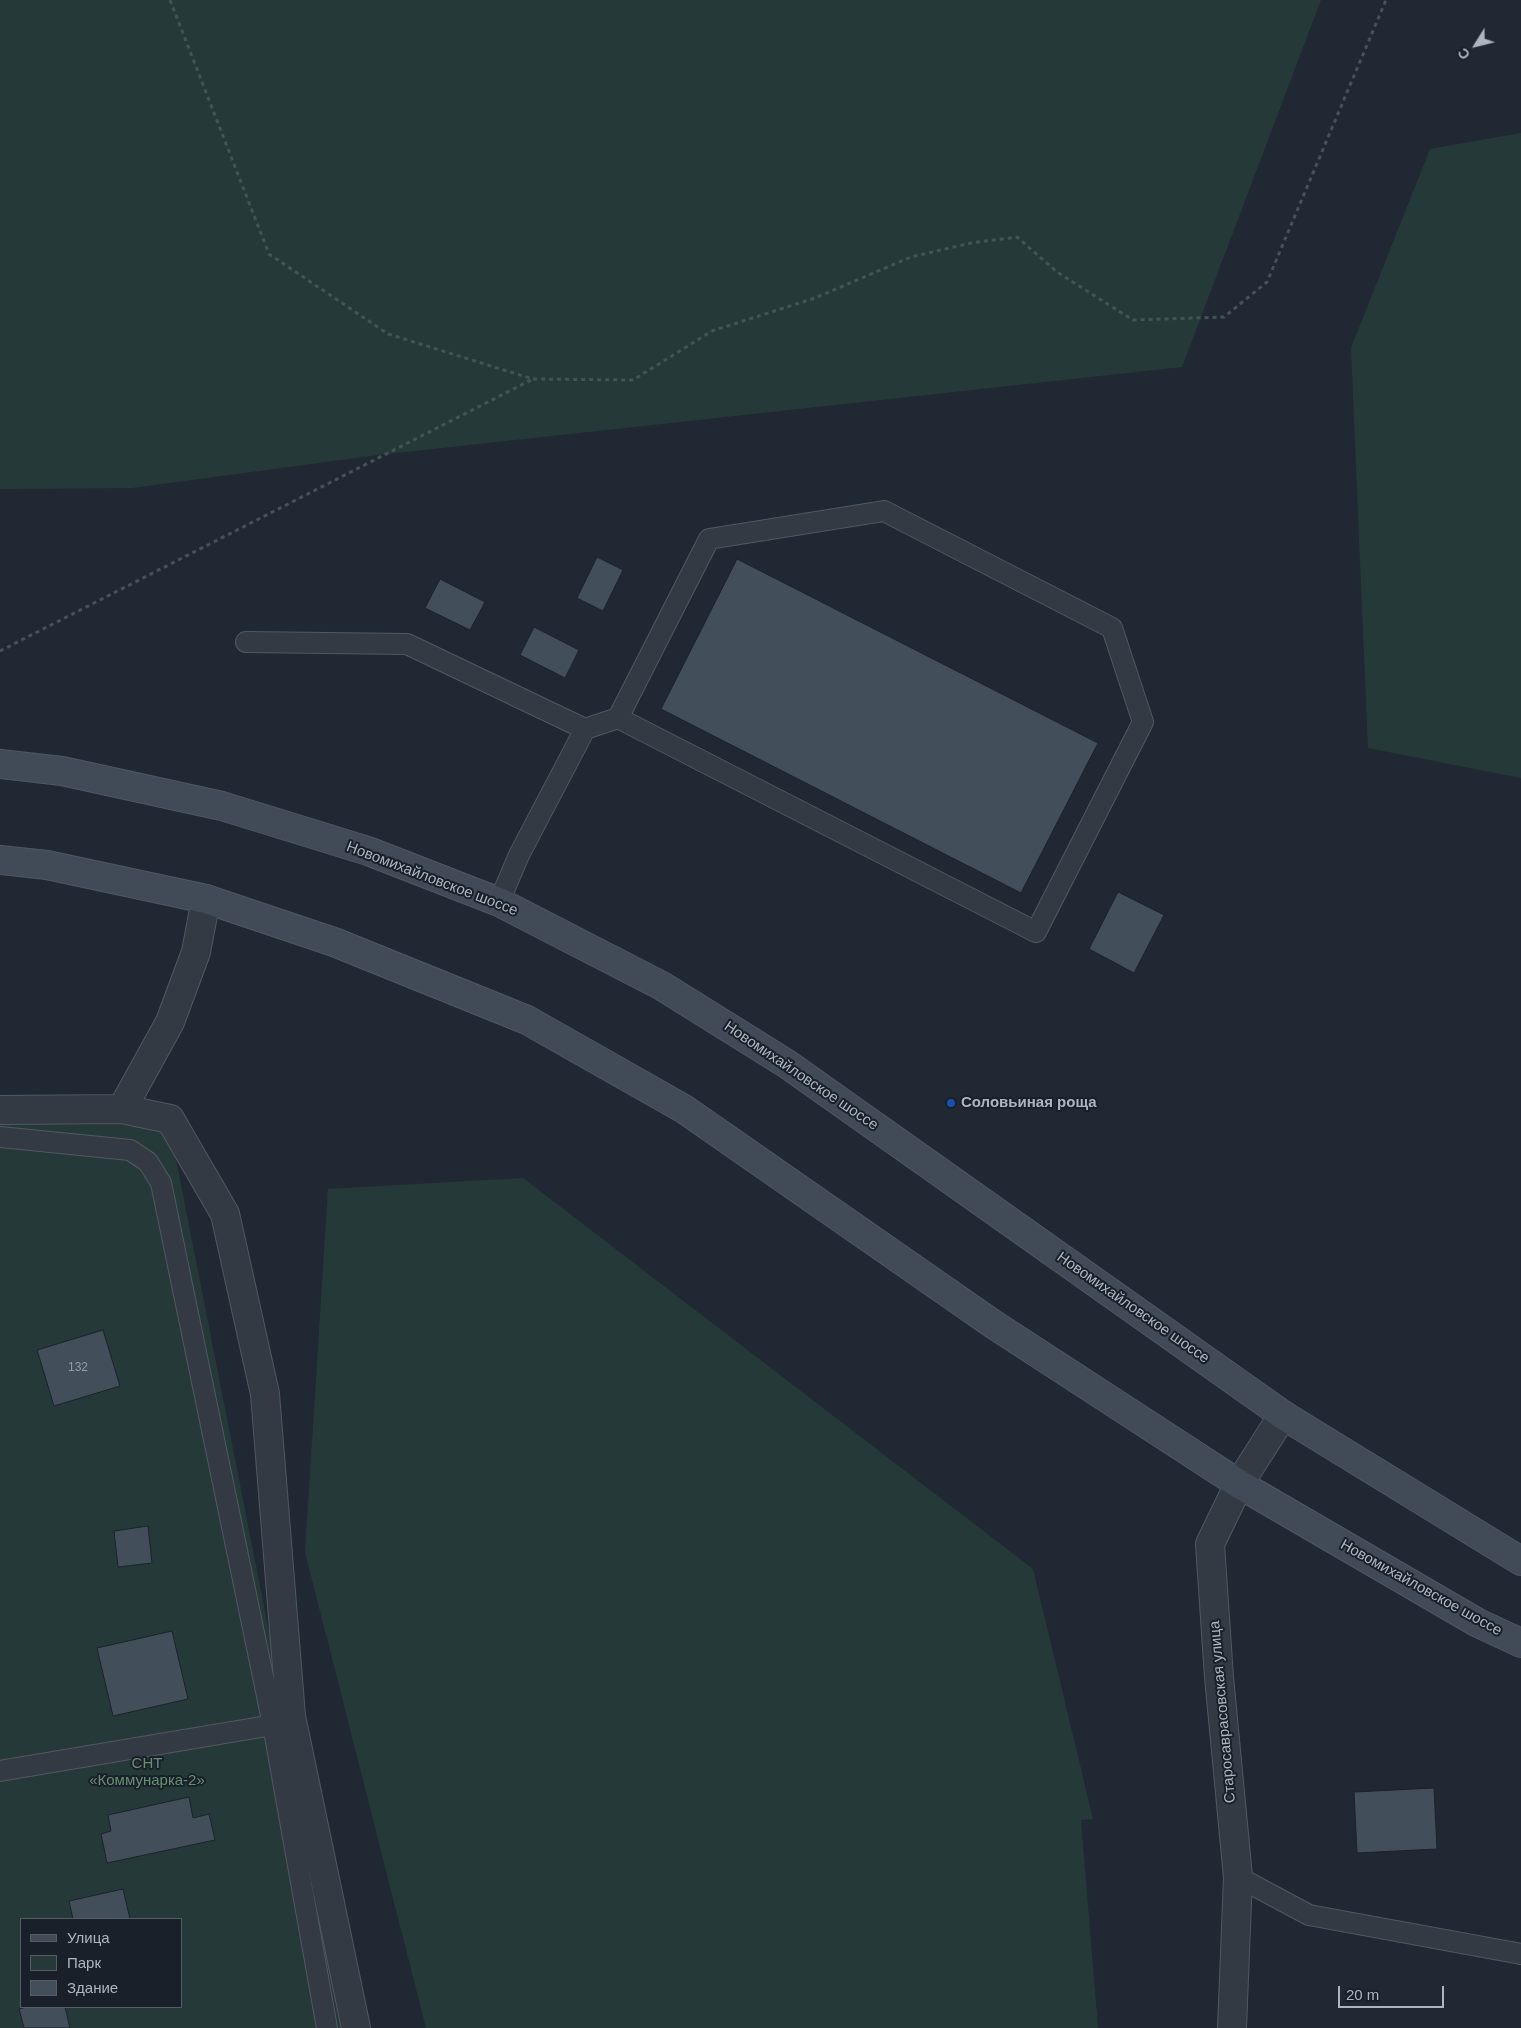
<!DOCTYPE html>
<html>
<head>
<meta charset="utf-8">
<style>
  body { margin:0 }
  #map { position:relative; width:1521px; height:2028px; overflow:hidden; background:#202933; font-family:Helvetica,sans-serif }
  canvas { display:block }
  .legend { position:absolute; left:20px; top:1918px; width:162px; height:90px; box-sizing:border-box; background:#192029; border:1px solid #545c66; margin:0; padding:6px 9px; list-style:none; font-size:15px; color:#adb5c1 }
  .legend li { display:flex; align-items:center; gap:10px; height:25px }
  .legend b { width:25px; border:1px solid #545c66 }
  .north { position:absolute; left:1451px; top:20px; width:50px; height:50px; -webkit-text-stroke:4px #192029; paint-order:stroke; rotate:234deg; font-size:14px; font-weight:700; line-height:20px; text-align:center; color:#adb5c1 }
  .north::after { content:''; display:block; margin:auto; width:18px; height:22px; background:#adb5c1; clip-path:polygon(50% 0,100% 100%,50% 72%,0 100%) }
  .scale { position:absolute; left:1338px; top:1986px; width:106px; height:22px; box-sizing:border-box; border:2px solid #adb5c1; border-top:0; padding-left:6px; font-size:15px; line-height:18px; white-space:nowrap; color:#adb5c1; -webkit-text-stroke:4px #192029; paint-order:stroke }
</style>
</head>
<body>
<div id="map">
<canvas width="1521" height="2028"></canvas>
<ul class="legend">
<li><b style="height:6px;background:#414a57"></b>Улица</li>
<li><b style="height:14px;background:#263939"></b>Парк</li>
<li><b style="height:14px;background:#434e5b"></b>Здание</li>
</ul>
<div class="north">С</div>
<div class="scale">20 m</div>
</div>
<script>
const g = document.querySelector('canvas').getContext('2d');
g.lineJoin = 'round';
function fillPath(path, color) {
  g.fillStyle = color;
  g.fill(path, 'evenodd');
}
function toPath(rows) {
  const path = new Path2D();
  for (const r of rows) {
    path.moveTo(r[0], r[1]);
    for (let i = 2; i < r.length; i += 2) path.lineTo(r[i], r[i + 1]);
  }
  return path;
}
function trace(path, color, width, dash) {
  g.strokeStyle = color;
  g.lineWidth = width;
  g.lineCap = dash ? 'butt' : 'round';
  g.setLineDash(dash || []);
  g.stroke(path);
}
function label(font, color, halo, rows, align = 'center') {
  g.font = font + ' Helvetica,sans-serif';
  g.lineWidth = 4;
  g.setLineDash([]);
  g.textBaseline = 'middle';
  g.strokeStyle = halo;
  g.fillStyle = color;
  for (const [text, x, y, turn = 0] of rows) {
    g.save();
    g.translate(x, y);
    g.rotate((+turn || 0) * Math.PI / 180);
    g.textAlign = isNaN(turn) ? turn : align;
    if (halo) g.strokeText(text, 0, 0);
    g.fillText(text, 0, 0);
    g.restore();
  }
}
fillPath(toPath([
  [0,0,1321,0,1182,367,378,455,132,488,0,489],
  [1521,133,1521,778,1368,748,1351,348,1430,149],
  [0,1112,170,1129,347,2028,0,2028],
  [21,1919,181,1919,181,2007,21,2007],
  [523,1178,1033,1569,1093,1819,1081,1820,1098,2028,426,2028,305,1552,328,1189]
]), '#263939');
const building = toPath([
  [597,557,623,570,603,611,577,598,597,557],
  [737,559,1098,743,1021,893,661,709,737,559],
  [440,579,485,602,470,630,425,608,440,579],
  [534,627,579,650,565,678,520,655,534,627],
  [1118,892,1164,915,1134,973,1089,949,1118,892],
  [103,1330,120,1386,54,1406,37,1350,103,1330],
  [148,1526,152,1563,118,1567,114,1531,148,1526],
  [172,1631,188,1699,113,1716,97,1648,172,1631],
  [1434,1788,1437,1849,1357,1853,1354,1792,1434,1788],
  [189,1797,193,1818,209,1814,215,1840,107,1863,101,1834,111,1831,108,1815,189,1797],
  [123,1889,130,1919,73,1919,69,1901,123,1889],
  [26,2007,65,2007,70,2028,24,2028,19,2009,26,2007]
]);
fillPath(building, '#434e5b');
trace(building, '#1b222b', 1);
const lane = toPath([
  [884,511,1112,628,1143,722,1036,932,618,718,709,539,884,511],
  [246,642,407,644,585,729],
  [499,902,519,855,585,729,618,718],
  [0,1137,130,1150,148,1162,161,1183,273,1725,327,2028],
  [0,1771,273,1725],
  [1238,1877,1309,1915,1521,1954]
]);
const street = toPath([
  [122,1109,170,1022,196,952,206,899],
  [0,1110,122,1109,170,1119,225,1214,265,1394,291,1716,356,2028],
  [1232,2028,1238,1877,1219,1677,1210,1544,1239,1484,1283,1415]
]);
const secondary = toPath([
  [0,764,62,771,222,806,368,851,499,902,662,986,787,1064,1283,1415,1521,1561],
  [0,860,47,865,206,899,334,942,527,1020,684,1109,993,1324,1239,1484,1478,1623,1521,1643]
]);
trace(lane, '#515862', 22);
trace(street, '#515862', 30);
trace(secondary, '#515862', 30);
trace(toPath([
  [170,0,269,254,388,334,533,379,633,380,712,331,815,298,911,257,971,243,1017,237,1057,272,1133,320,1224,317,1267,282,1386,0],
  [0,651,533,379]
]), '#435456', 3, [4, 4]);
trace(lane, '#333a44', 20);
trace(street, '#333a44', 28);
trace(secondary, '#414a57', 28);
for (const [x, y, r, color] of [
  [951,1103,5,"#1a4fb4"]
]) {
  const dot = new Path2D();
  dot.arc(x, y, r, 0, 2 * Math.PI);
  g.fillStyle = color;
  g.fill(dot);
  trace(dot, '#192029', 2);
}
label('12px', '#929ba8', null, [
  ["132",78,1368]
]);
label('15px', '#adb5c1', '#192029', [
  ["Новомихайловское шоссе",432,879,21],
  ["Новомихайловское шоссе",801,1076,34],
  ["Новомихайловское шоссе",1133,1308,35],
  ["Новомихайловское шоссе",1421,1588,29],
  ["Старосаврасовская улица",1223,1712,-95]
]);
label('bold 15px', '#adb5c1', '#192029', [
  ["Соловьиная роща",961,1103]
], 'left');
label('15px', '#679070', '#192029', [
  ["СНТ",147,1764],
  ["«Коммунарка-2»",147,1781]
]);
</script>
</body>
</html>
